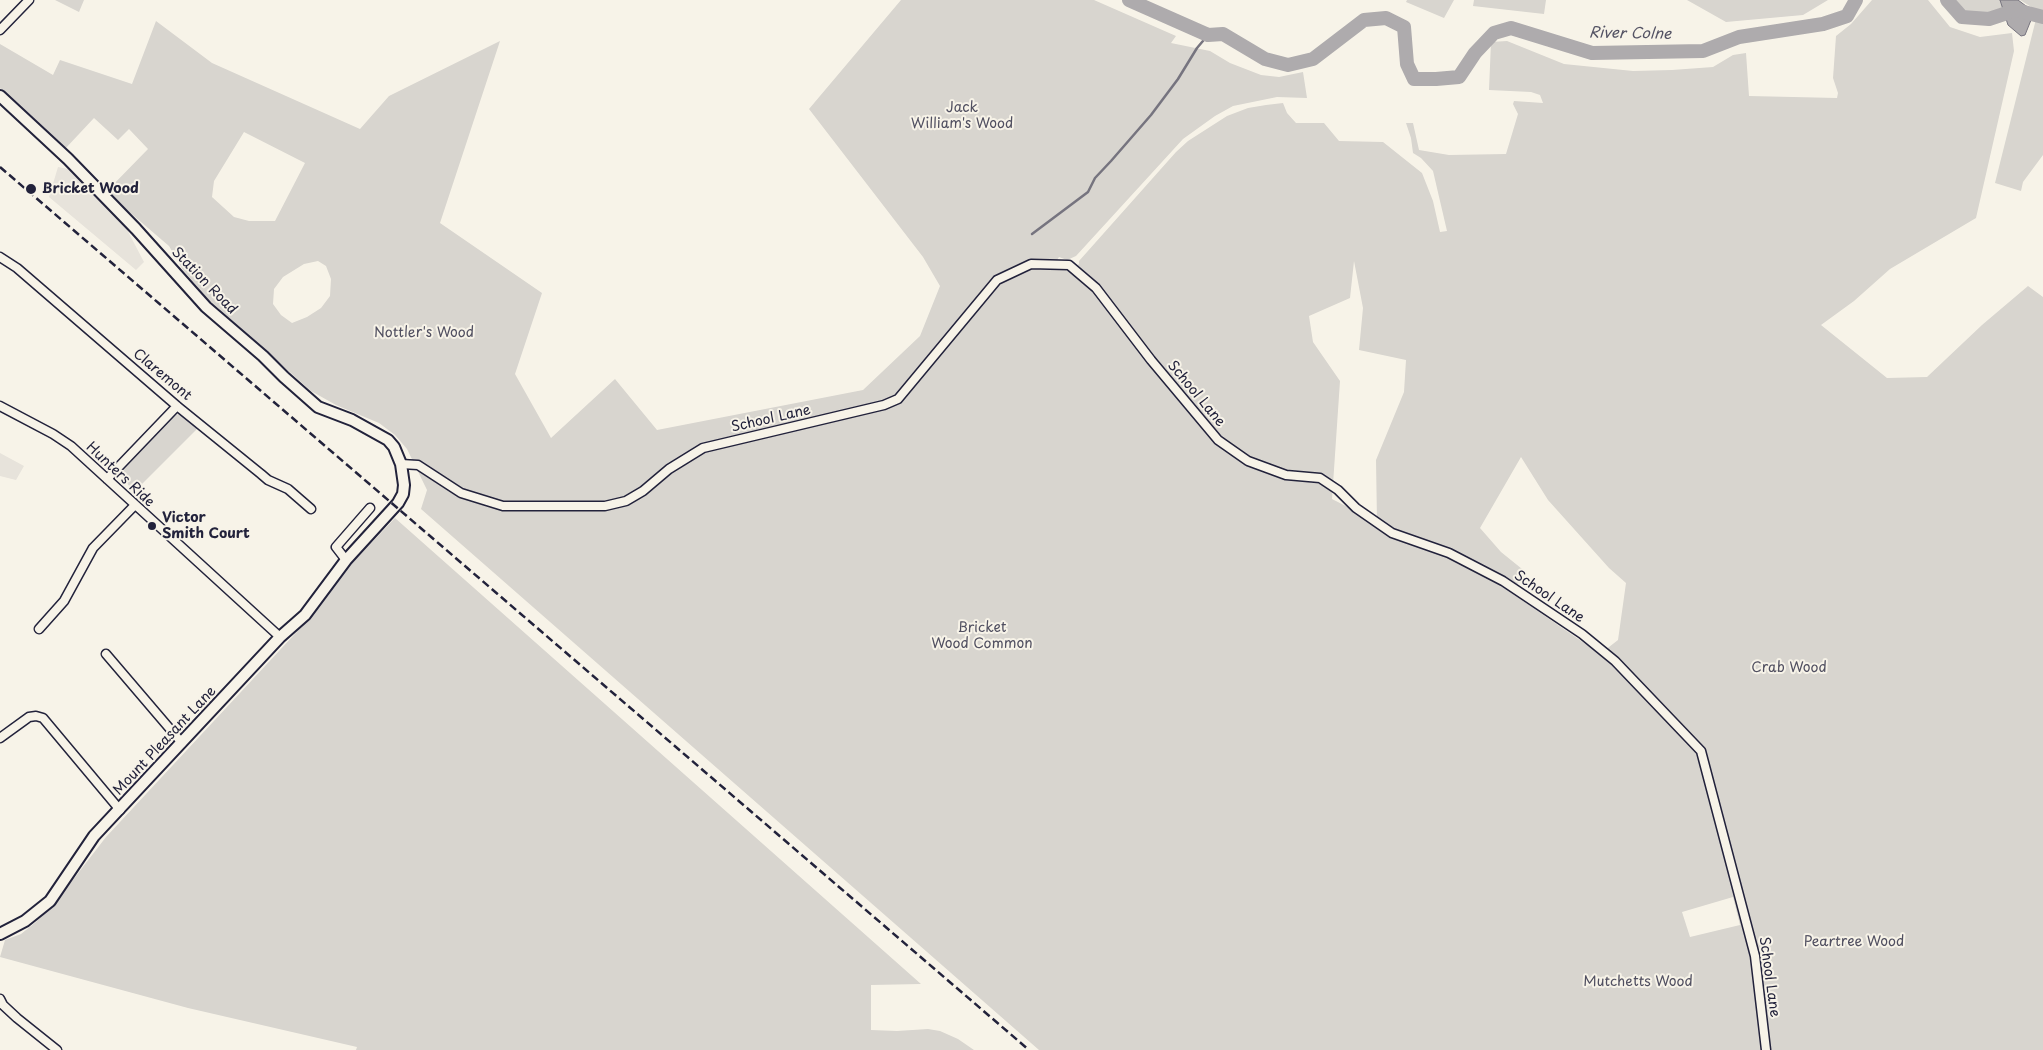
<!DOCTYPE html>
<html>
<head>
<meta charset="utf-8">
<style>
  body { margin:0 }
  canvas { display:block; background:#f7f3e8 }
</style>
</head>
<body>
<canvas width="2043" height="1050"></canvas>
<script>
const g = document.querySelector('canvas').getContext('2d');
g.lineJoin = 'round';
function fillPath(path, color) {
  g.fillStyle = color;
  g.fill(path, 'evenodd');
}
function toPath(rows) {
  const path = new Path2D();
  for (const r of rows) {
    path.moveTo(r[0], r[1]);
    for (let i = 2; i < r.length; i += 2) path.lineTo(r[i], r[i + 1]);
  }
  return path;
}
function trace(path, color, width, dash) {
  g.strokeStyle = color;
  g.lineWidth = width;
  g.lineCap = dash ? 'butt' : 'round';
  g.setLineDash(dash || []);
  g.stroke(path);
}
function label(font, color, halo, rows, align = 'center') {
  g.font = font + ' "Playpen Sans",sans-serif';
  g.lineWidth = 4;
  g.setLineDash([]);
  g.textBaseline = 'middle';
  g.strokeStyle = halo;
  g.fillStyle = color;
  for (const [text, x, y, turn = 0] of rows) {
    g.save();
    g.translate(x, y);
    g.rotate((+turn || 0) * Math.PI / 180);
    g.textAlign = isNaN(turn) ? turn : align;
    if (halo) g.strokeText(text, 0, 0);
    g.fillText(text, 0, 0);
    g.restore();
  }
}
fillPath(toPath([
  [58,167,68,169,123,222,144,262,136,270,49,197],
  [0,453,24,466,16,480,0,476]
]), '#e7e3db');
fillPath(toPath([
  [55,0,84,0,79,12],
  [901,0,1094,0,1176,36,1171,43,1210,51,1230,63,1261,75,1279,77,1303,72,1307,98,1277,97,1233,106,1215,116,1183,139,1076,256,1067,260,1059,257,1053,266,1071,270,1079,264,1079,261,1176,152,1188,141,1227,116,1248,108,1266,105,1283,103,1287,113,1296,123,1324,123,1339,141,1383,142,1422,173,1433,201,1440,232,1447,231,1433,171,1421,158,1413,153,1411,138,1406,123,1413,123,1419,150,1449,155,1506,154,1518,114,1513,104,1514,101,1543,103,1540,95,1531,92,1489,90,1491,42,1507,41,1564,64,1633,71,1672,70,1713,67,1733,55,1746,53,1749,96,1837,98,1838,93,1833,78,1836,36,1851,24,1872,0,1928,0,1950,27,1980,37,2012,33,2014,51,1976,218,1890,269,1854,301,1821,325,1887,378,1927,377,1982,325,2028,286,2043,297,2043,1050,1039,1050,421,509,427,490,407,449,395,435,379,423,336,405,311,391,208,299,183,270,169,246,106,192,148,149,129,129,118,140,94,118,64,150,4,94,0,88,0,44,53,75,60,60,132,84,156,21,212,63,360,129,389,96,500,41,440,223,542,293,515,374,551,438,615,379,657,430,863,390,920,336,940,286,923,257,809,109],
  [244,132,305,163,275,221,249,221,234,217,212,197,214,181],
  [318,261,326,266,331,279,330,296,321,308,307,317,292,323,281,315,273,304,274,289,283,277,304,264],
  [1354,261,1363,308,1359,350,1406,360,1404,392,1376,460,1377,522,1332,499,1340,381,1313,342,1309,316,1350,298],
  [1521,457,1548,500,1609,568,1626,583,1618,640,1600,654,1510,592,1527,573,1501,552,1480,528],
  [1733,897,1740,925,1690,937,1682,912],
  [1407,0,1454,0,1444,18,1406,2],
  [1474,0,1546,0,1544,14,1473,6],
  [1687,0,1828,0,1803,15,1726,22],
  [1950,0,2000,0,2003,10,1990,15,1963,14],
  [2020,0,2043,0,2043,155,2023,182,2021,191,1995,183,2038,11],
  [180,414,198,428,134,492,118,472,173,415],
  [395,518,921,984,871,985,871,1030,897,1031,928,1029,940,1031,958,1039,974,1050,356,1050,357,1047,188,1008,0,957,5,940,21,934,36,922,62,894,106,837,306,622,343,573]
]), '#d8d5cf');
const water = toPath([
  [2000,0,2018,0,2026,6,2043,13,2043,21,2031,20,2025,35,2021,36,2008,25,2000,0]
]);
fillPath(water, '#aeabad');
trace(water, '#76747f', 1);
trace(toPath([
  [1032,234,1088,192,1095,178,1111,161,1151,115,1178,79,1197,48,1208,35]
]), '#76747f', 2.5);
trace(toPath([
  [1129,0,1208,35,1223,34,1265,59,1288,65,1313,59,1364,20,1386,18,1404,27,1407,64,1414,79,1436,79,1459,77,1475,53,1494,33,1511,28,1592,53,1703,51,1739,37,1823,24,1847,16,1856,0],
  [1947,0,1962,17,1989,19,2016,10,2043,17]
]), '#aeabad', 14);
const minor = toPath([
  [0,30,29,0],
  [0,257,17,268,177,406,261,474,268,480,288,489,311,509],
  [0,406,53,434,71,446,280,637],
  [401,464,418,465,461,493,503,506,605,506,626,501,643,491,669,469,703,448,884,405,898,399,997,280,1031,264,1069,265,1096,288,1151,360,1218,440,1248,461,1286,475,1320,478,1338,490,1356,508,1392,533,1449,553,1503,581,1582,634,1615,661,1701,751,1755,956,1766,1050],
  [107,479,177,406],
  [346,560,336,547,370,508],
  [39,629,64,601,93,548,135,505],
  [106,654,182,743],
  [0,738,29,717,36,716,43,718,120,810],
  [0,999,3,1005,17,1018,57,1050]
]);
const tertiary = toPath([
  [0,96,68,159,136,229,206,307,263,356,284,377,318,407,352,420,388,440,394,447,401,464,404,485,403,494,398,503,346,560,305,615,280,637,94,836,50,901,25,921,0,934]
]);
trace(minor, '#22223b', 11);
trace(tertiary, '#22223b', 14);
trace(minor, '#f7f3e8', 8);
trace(tertiary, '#f7f3e8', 10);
trace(toPath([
  [0,167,1029,1050]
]), '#22223b', 2.5, [8, 4]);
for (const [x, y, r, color] of [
  [31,189,6,"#22223b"],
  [152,526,5,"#22223b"]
]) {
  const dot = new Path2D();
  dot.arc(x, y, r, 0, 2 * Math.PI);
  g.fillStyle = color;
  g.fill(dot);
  trace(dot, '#f7f3e8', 2);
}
label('14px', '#504f60', '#f7f3e8', [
  ["Jack",962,108],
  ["William's Wood",962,124],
  ["Nottler's Wood",424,333],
  ["Bricket",982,628],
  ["Wood Common",982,644],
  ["Crab Wood",1789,668],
  ["Peartree Wood",1854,942],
  ["Mutchetts Wood",1638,982]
]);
label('bold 14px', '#22223b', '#f7f3e8', [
  ["Bricket Wood",42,189],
  ["Victor",162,518],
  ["Smith Court",162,534]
], 'left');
label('14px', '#22223b', '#f7f3e8', [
  ["Station Road",204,281,46],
  ["Claremont",162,375,40],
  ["School Lane",1196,394,50],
  ["School Lane",771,419,-13],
  ["Hunters Ride",120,475,43],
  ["School Lane",1549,597,34],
  ["Mount Pleasant Lane",165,741,-47],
  ["School Lane",1769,977,82]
]);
label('italic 15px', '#535263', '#f7f3e8', [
  ["River Colne",1630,34,1]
]);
</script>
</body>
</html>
